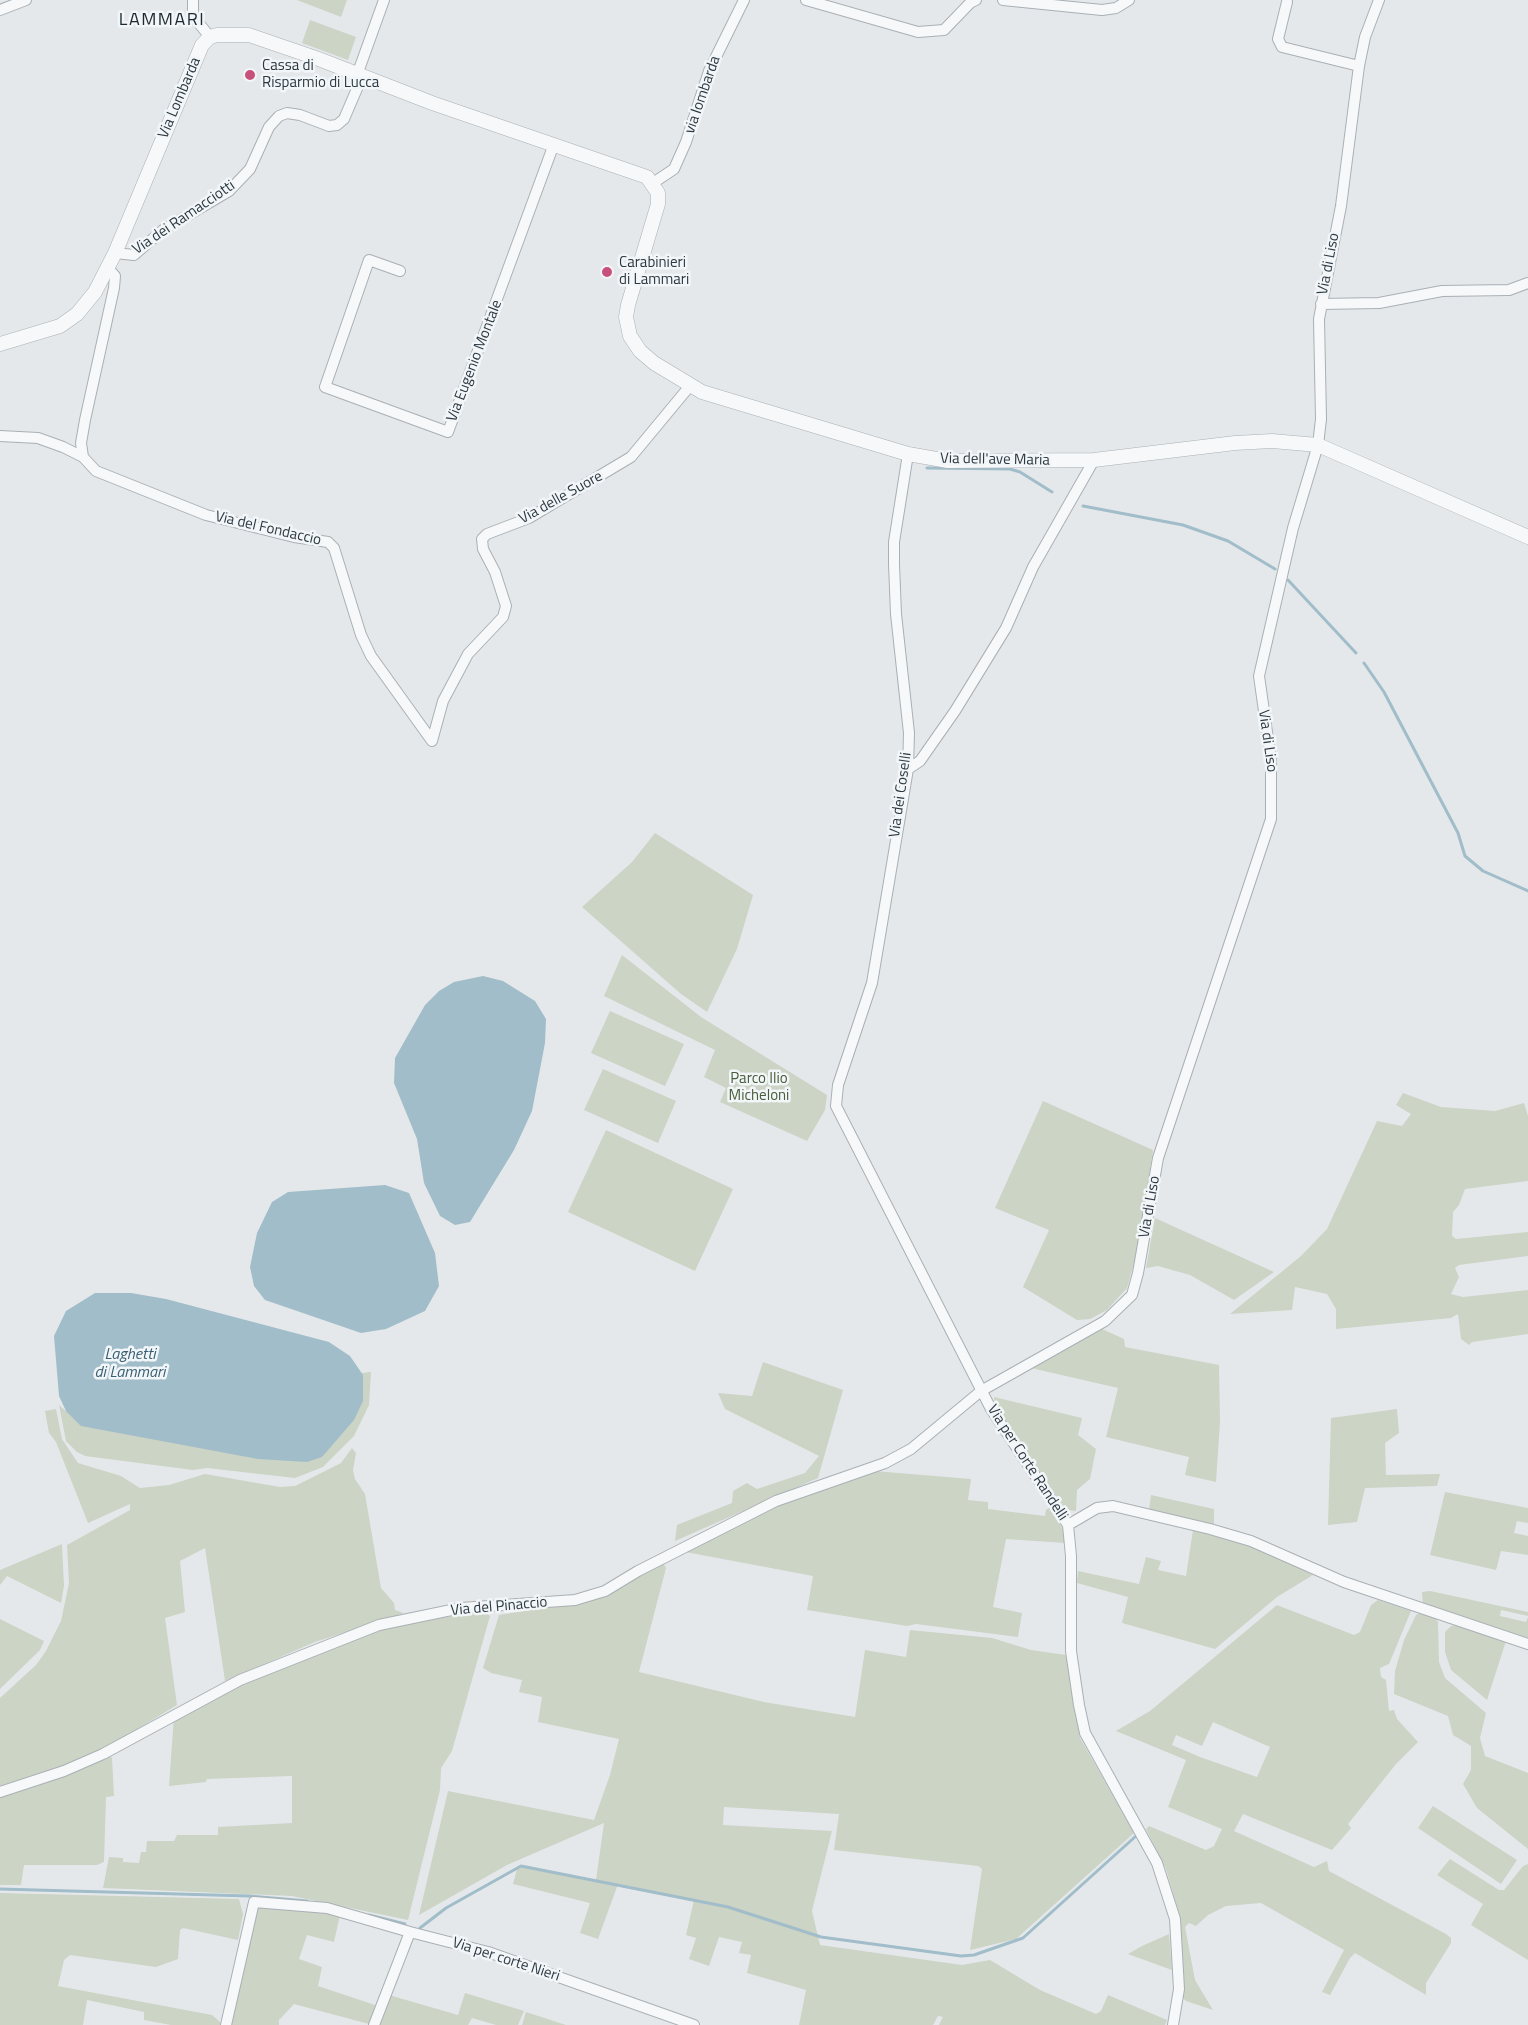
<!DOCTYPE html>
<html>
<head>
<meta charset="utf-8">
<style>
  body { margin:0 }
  canvas { display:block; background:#e4e8eb }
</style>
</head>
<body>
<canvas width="1528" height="2025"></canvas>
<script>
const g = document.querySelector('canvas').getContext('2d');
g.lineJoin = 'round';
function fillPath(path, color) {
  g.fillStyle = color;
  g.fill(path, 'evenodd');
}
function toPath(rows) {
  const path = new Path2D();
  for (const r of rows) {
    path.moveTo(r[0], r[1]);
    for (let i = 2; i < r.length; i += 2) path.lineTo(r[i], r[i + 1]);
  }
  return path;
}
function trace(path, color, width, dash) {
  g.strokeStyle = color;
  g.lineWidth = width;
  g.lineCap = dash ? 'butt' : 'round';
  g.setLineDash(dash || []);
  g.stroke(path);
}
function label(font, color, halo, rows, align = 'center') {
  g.font = font + ' "Titillium Web",sans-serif';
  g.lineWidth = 5;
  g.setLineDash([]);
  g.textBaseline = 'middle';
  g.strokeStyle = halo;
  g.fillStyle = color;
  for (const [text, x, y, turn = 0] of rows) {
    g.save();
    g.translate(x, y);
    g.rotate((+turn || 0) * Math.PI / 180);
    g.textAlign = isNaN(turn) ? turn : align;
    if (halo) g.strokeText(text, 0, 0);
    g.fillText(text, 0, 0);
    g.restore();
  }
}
fillPath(toPath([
  [297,0,347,0,341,17],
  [310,20,356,37,348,60,302,43],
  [655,833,753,895,737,949,707,1012,681,994,582,907,632,862],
  [622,955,701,1017,827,1095,825,1110,807,1141,720,1102,726,1088,704,1077,715,1050,604,996],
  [610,1011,684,1044,665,1086,591,1053],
  [603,1069,676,1101,658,1143,584,1110],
  [1403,1093,1441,1107,1495,1111,1524,1103,1528,1116,1528,1181,1465,1189,1459,1205,1453,1212,1452,1236,1456,1239,1528,1232,1528,1256,1459,1265,1455,1268,1459,1277,1451,1294,1463,1297,1528,1290,1528,1334,1472,1342,1469,1345,1461,1339,1458,1314,1451,1318,1336,1329,1336,1309,1327,1294,1295,1287,1292,1310,1230,1314,1301,1256,1327,1229,1377,1121,1402,1126,1411,1114,1396,1105],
  [1043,1101,1153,1150,1138,1248,1127,1288,1107,1310,1090,1319,1077,1320,1023,1287,1049,1230,995,1208],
  [606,1130,733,1189,695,1271,568,1212],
  [1155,1218,1274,1272,1234,1300,1190,1275,1158,1266,1146,1268],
  [1100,1328,1124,1339,1125,1347,1219,1365,1220,1422,1216,1482,1185,1475,1189,1457,1106,1437,1118,1388,1031,1368],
  [763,1362,843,1390,818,1478,675,1541,677,1525,732,1503,733,1491,747,1483,757,1489,805,1473,819,1456,725,1409,718,1393,752,1396],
  [371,1372,369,1405,354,1436,323,1467,295,1478,207,1468,193,1470,85,1456,77,1452,66,1441,59,1405,66,1411,322,1457,363,1401,362,1373],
  [994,1397,1082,1418,1078,1435,1096,1449,1090,1479,1077,1490,1076,1511,1066,1510,995,1406],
  [56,1409,62,1439,78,1463,121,1476,140,1488,169,1485,205,1474,280,1487,295,1486,341,1463,352,1448,356,1453,353,1470,355,1479,365,1494,381,1588,394,1603,395,1610,404,1613,315,1642,225,1681,205,1548,180,1561,185,1612,165,1618,177,1705,111,1745,63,1766,0,1787,0,1698,36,1665,46,1651,61,1621,69,1583,67,1545,130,1510,130,1504,88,1523,56,1442,49,1433,45,1411],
  [1397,1409,1399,1433,1385,1443,1386,1475,1440,1474,1437,1486,1365,1488,1357,1522,1328,1525,1331,1418],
  [874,1471,971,1479,968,1500,988,1502,988,1509,1045,1516,1046,1510,1052,1506,1066,1537,1065,1543,1006,1539,993,1607,1022,1613,1018,1637,916,1624,907,1626,807,1610,813,1576,675,1550,781,1500],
  [1445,1492,1528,1508,1528,1523,1517,1521,1514,1533,1528,1536,1528,1555,1501,1551,1496,1570,1430,1555],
  [1151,1495,1214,1509,1214,1525,1149,1510],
  [1193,1530,1252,1545,1313,1575,1277,1597,1215,1649,1122,1623,1128,1597,1077,1583,1078,1571,1139,1584,1146,1557,1161,1561,1158,1570,1186,1576],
  [62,1544,64,1586,61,1603,7,1576,0,1585,0,1570],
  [662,1561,666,1568,639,1672,764,1702,855,1717,865,1650,906,1657,910,1630,992,1638,1031,1650,1066,1655,1080,1738,1134,1833,1016,1939,970,1950,982,1869,978,1866,834,1850,839,1814,724,1807,723,1825,832,1831,812,1911,820,1945,962,1965,990,1960,1040,1990,1096,2014,1101,2011,1108,1995,1167,2020,1165,2025,939,2025,943,2017,938,2016,933,2025,799,2025,806,1990,747,1973,751,1955,739,1953,742,1942,719,1937,709,1966,689,1959,696,1938,686,1935,694,1900,618,1884,598,1939,580,1933,590,1903,513,1884,517,1869,527,1866,596,1880,604,1823,507,1865,419,1915,448,1791,594,1820,610,1775,619,1739,538,1722,542,1697,519,1692,522,1680,491,1673,483,1668,499,1615,570,1604],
  [1430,1591,1528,1612,1528,1616,1501,1610,1500,1616,1526,1622,1528,1617,1528,1638,1423,1605,1422,1592],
  [1378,1600,1411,1611,1389,1664,1380,1668,1381,1677,1386,1680,1389,1711,1394,1710,1397,1719,1418,1742,1396,1764,1348,1824,1351,1828,1332,1850,1243,1814,1234,1831,1314,1867,1327,1861,1329,1871,1446,1934,1451,1938,1451,1943,1426,1983,1426,1995,1355,1953,1350,1958,1330,1995,1322,1992,1344,1950,1261,1903,1226,1906,1208,1915,1196,1926,1189,1923,1185,1927,1195,1980,1213,2010,1186,2001,1183,1998,1184,1977,1180,1917,1166,1869,1146,1829,1149,1826,1206,1850,1214,1846,1222,1829,1168,1807,1186,1760,1116,1731,1150,1711,1277,1605,1354,1635,1360,1632,1371,1605],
  [1213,1722,1270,1747,1257,1777,1200,1757,1172,1745,1176,1735,1202,1746],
  [484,1611,490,1616,452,1751,441,1768,440,1790,408,1920,292,1896,103,1888,109,1857,123,1858,123,1862,139,1863,141,1852,146,1852,147,1841,174,1841,177,1835,218,1835,218,1827,292,1823,292,1776,207,1779,206,1782,169,1786,174,1716,257,1676,373,1629],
  [1424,1611,1432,1614,1438,1622,1439,1662,1445,1678,1486,1713,1480,1738,1485,1756,1528,1773,1528,1849,1477,1808,1463,1784,1471,1770,1471,1746,1453,1735,1448,1716,1394,1694,1395,1671,1404,1640,1416,1615],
  [0,1619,44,1641,40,1650,0,1689],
  [1457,1625,1506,1641,1487,1700,1451,1670,1445,1652,1445,1632,1451,1626],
  [108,1755,112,1758,114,1796,106,1797,104,1862,97,1865,24,1865,21,1885,0,1885,0,1794],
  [1433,1806,1517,1860,1501,1884,1418,1828],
  [1450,1859,1499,1890,1504,1890,1523,1866,1528,1864,1528,1960,1471,1925,1483,1904,1437,1875],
  [0,1893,239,1899,243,1914,238,1940,183,1928,180,1930,178,1959,156,1967,70,1955,64,1960,58,1986,212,2015,220,2022,220,2025,171,2025,144,2020,144,2012,87,2000,83,2025,0,2025],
  [258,1904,340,1915,334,1942,307,1935,299,1959,322,1967,318,1986,375,2005,369,2024,294,2004,279,2020,279,2025,228,2025],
  [1169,1934,1172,1970,1128,1954,1142,1946],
  [465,1993,524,2011,518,2025,496,2025,472,2018,468,2025,378,2025,389,1995,458,2015],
  [526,2012,566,2025,522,2025]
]), '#ccd4c5');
fillPath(toPath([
  [483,976,503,981,535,1001,546,1019,545,1043,532,1111,514,1150,470,1222,455,1225,440,1216,424,1183,417,1139,394,1083,395,1058,425,1005,439,991,454,982],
  [385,1185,409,1193,435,1253,439,1286,425,1311,386,1329,361,1333,265,1300,254,1286,250,1267,257,1233,272,1202,288,1192],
  [95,1293,131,1293,166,1299,329,1342,350,1356,363,1375,363,1401,354,1420,322,1457,307,1462,258,1459,81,1426,66,1411,59,1396,54,1336,66,1311]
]), '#a1bdc9');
trace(toPath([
  [927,468,1010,469,1020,472,1052,492],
  [1083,506,1183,525,1228,541,1275,569],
  [1288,580,1356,653],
  [1364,663,1384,692,1458,833,1465,856,1483,871,1528,891],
  [0,1889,249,1896,307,1901],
  [369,1915,405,1924],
  [420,1928,446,1908,521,1866,728,1907,821,1937,961,1956,974,1955,1023,1938,1136,1836]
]), '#a1bdc9', 3);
const minor = toPath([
  [193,0,193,16,210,37],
  [806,0,918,32,944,30,970,3,976,0],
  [1003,0,1102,10,1116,8,1129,0],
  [1287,2,1278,39,1282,47,1359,66],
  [0,10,26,0],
  [357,75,384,0],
  [653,183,674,169,686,142,709,71,744,0],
  [115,253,134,255,163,230,229,191,250,169,269,127,279,116,287,113,300,115,329,126,337,125,344,119,362,77],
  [400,271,369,260,325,387,448,432,554,144],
  [1321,304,1379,303,1442,291,1509,290,1528,283],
  [0,436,38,438,63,447,83,457,96,471,206,515,294,537,328,542,334,548,361,635,371,656,432,741],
  [908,454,894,542,894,564,896,614,909,733,908,769,872,983,838,1085,836,1106,991,1409,1068,1525,1071,1556,1071,1651,1079,1705,1085,1733,1157,1863,1175,1919,1179,1989,1173,2025],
  [83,457,81,443,85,420,114,288,115,276,108,268],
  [432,741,443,701,468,654,503,617,506,606,495,572,483,549,482,539,487,534,529,518,631,457,689,387],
  [908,769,920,761,955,711,1006,628,1033,567,1094,460],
  [1068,1525,1097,1508,1113,1506,1210,1529,1251,1541,1344,1582,1528,1644],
  [0,1792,64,1771,103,1754,240,1680,379,1625,461,1608,575,1600,605,1591,638,1571,776,1501,885,1463,911,1449,981,1391,1105,1321,1132,1295,1138,1273,1158,1158,1271,819,1271,760,1259,676,1293,528,1318,445,1321,419,1319,319,1341,206,1359,66,1365,37,1379,0],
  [226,2025,254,1902,327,1908,410,1932],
  [374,2025,410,1932,488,1952,694,2025]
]);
const tertiary = toPath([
  [0,344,60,326,77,314,95,292,115,253,202,45,210,37,217,35,249,35,316,58,432,103,647,177,658,193,658,204,628,305,626,317,630,336,640,351,654,363,702,392,908,454,948,461,1094,460,1235,443,1272,441,1318,445,1528,537]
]);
trace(minor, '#a9b0b5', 12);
trace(tertiary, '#a9b0b5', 15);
trace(minor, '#f6f8f9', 10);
trace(tertiary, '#f6f8f9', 14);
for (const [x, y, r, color] of [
  [250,75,6,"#c8517c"],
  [607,272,6,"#c8517c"]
]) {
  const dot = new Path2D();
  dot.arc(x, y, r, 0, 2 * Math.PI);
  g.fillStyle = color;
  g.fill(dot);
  trace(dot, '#f3f6f8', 2);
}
label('15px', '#2c3942', '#f3f6f8', [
  ["Cassa di",262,66],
  ["Risparmio di Lucca",262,83],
  ["Carabinieri",619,263],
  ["di Lammari",619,280]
], 'left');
label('15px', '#2c3942', '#f3f6f8', [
  ["via lombarda",703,95,-71],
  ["Via Lombarda",180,98,-67],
  ["Via dei Ramacciotti",184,218,-34],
  ["Via di Liso",1329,264,-79],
  ["Via Eugenio Montale",475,361,-69],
  ["Via dell'ave Maria",995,460,1],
  ["Via delle Suore",561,498,-29],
  ["Via del Fondaccio",268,529,13],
  ["Via di Liso",1267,741,82],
  ["Via dei Coselli",901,795,-82],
  ["Via di Liso",1150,1207,-80],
  ["Via per Corte Randelli",1027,1463,57],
  ["Via del Pinaccio",499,1607,-5],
  ["Via per corte Nieri",506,1960,18]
]);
label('15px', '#485d3a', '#f3f6f8', [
  ["Parco Ilio",759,1079],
  ["Micheloni",759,1096]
]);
label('italic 16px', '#386074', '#f3f6f8', [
  ["Laghetti",130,1355],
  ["di Lammari",130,1373]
]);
g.letterSpacing = '1.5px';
label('18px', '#1e2a33', '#f3f6f8', [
  ["LAMMARI",162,21]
]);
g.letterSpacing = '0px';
</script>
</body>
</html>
